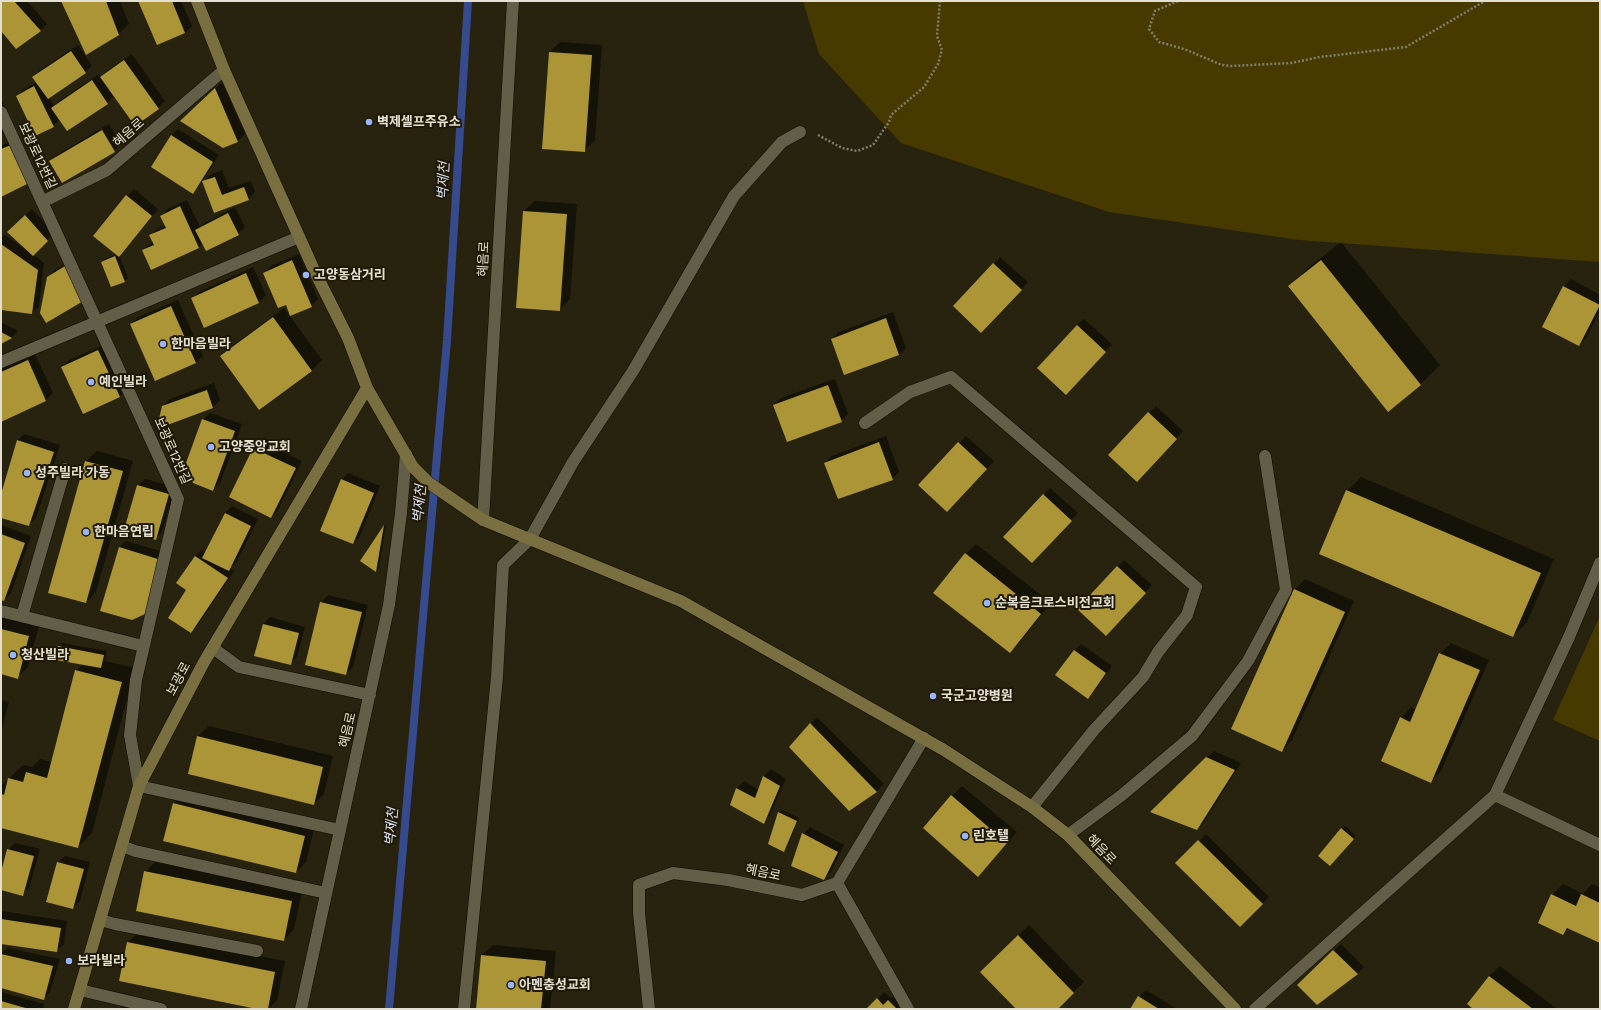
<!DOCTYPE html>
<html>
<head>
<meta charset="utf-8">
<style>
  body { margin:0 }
  #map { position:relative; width:1601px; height:1010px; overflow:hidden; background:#28230e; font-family:"Fira Sans",sans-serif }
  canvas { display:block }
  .frame { position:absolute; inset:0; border:2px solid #e3e0d3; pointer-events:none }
</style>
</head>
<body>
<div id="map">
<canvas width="1601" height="1010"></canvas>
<div class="frame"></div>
</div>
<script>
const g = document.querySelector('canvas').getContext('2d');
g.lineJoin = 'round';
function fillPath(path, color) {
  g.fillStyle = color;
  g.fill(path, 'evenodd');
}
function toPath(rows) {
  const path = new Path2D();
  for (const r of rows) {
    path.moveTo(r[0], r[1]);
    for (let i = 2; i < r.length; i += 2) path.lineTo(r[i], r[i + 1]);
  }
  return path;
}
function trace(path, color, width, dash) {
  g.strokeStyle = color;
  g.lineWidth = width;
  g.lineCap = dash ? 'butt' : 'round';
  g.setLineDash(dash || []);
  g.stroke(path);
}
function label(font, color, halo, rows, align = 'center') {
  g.font = font + ' "Fira Sans","Noto Sans KR",sans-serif';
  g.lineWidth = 4;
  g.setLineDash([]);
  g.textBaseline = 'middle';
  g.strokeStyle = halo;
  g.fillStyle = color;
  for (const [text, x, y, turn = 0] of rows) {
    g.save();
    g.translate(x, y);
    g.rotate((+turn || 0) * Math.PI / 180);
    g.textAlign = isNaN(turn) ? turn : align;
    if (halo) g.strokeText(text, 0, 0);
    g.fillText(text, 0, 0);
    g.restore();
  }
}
fillPath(toPath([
  [803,1,1600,1,1600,262,1299,240,1109,212,901,143,819,54],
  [1600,616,1600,741,1553,720]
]), '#463a01');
fillPath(toPath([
  [1,1,27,1,47,24,40,31,1,29],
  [62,1,120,1,129,24,119,34,86,53],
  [140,1,181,1,192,26,185,33],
  [560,42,602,45,595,140,584,151,550,52],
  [78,45,92,66,85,72,49,97,54,106,59,101,99,74,101,77,108,70,132,54,165,101,158,108,115,95,107,103,60,119,53,126,17,96,24,89,37,82,34,77,40,70],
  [222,82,245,134,238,141,223,147,182,121],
  [1,99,13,126,6,133,1,135],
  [109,124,121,144,115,150,102,128],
  [100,129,113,150,114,150,62,182,50,161,57,155],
  [178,129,219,155,200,185,193,192,171,136],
  [18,138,1,196,1,146],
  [222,170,229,188,251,181,255,192,248,199,214,211,204,181,210,175],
  [134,189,158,209,119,255,128,278,125,281,112,286,102,262,105,259,117,254,94,235],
  [187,200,200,227,203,224,235,207,245,227,238,234,202,243,199,247,151,269,143,250,153,242,150,236,157,229,166,225,162,216,168,209],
  [535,201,577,204,570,299,559,310,517,307,524,211],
  [32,209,54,233,33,254,44,263,39,306,32,313,1,309,1,238,5,235,25,249,26,248,15,225],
  [1341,242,1440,365,1421,384,1389,410,1289,287,1308,268],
  [299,254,318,299,311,306,286,304,264,273,271,266],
  [1000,257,1028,282,988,324,994,264],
  [72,260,92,293,85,299,48,278,55,270],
  [253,267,266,295,259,302,205,327,192,299,199,292],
  [1571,279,1600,295,1600,311,1586,338,1579,345,1543,327,1564,286],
  [178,300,203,356,196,362,131,324,138,317],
  [284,308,322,360,312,370,259,408,221,356,232,346],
  [893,312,906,348,899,355,832,339,839,332],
  [1084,319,1112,344,1073,387,1077,325],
  [1,322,18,331,12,337,1,343],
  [106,344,127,390,120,396,62,367,69,360],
  [35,354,53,393,46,400,1,420,1,369,26,358,44,398,46,398,27,357],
  [835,379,848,414,841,421,774,405,781,398],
  [214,383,220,400,213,407,163,426,163,406,170,399],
  [1156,406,1183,431,1144,473,1109,455],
  [210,413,242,424,220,483,213,490,203,420],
  [24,434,60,445,36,518,29,525,1,517,1,497,17,441],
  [886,436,899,472,892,479,825,463,832,456],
  [966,436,994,461,954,503,920,485],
  [261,441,302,461,278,510,271,517,230,496,254,448],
  [97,451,133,461,96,592,86,602,49,592,86,461],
  [348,473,380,486,360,536,353,543,342,480],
  [1361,477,1554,559,1527,622,1513,636,1347,491],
  [145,479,175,487,162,532,155,539,138,486],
  [1050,488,1078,513,1039,555,1044,494],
  [232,506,258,519,236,563,230,568,234,571,198,625,191,632,188,590,195,556,202,550,206,552,225,513],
  [386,524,379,568,376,571,361,561],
  [1,525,31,536,11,593,4,600,1,599],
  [126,541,167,553,152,606,145,613,119,548],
  [976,544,1051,603,1020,642,1010,652,966,554],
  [1124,560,1152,585,1112,628,1117,567],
  [1305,579,1354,601,1292,740,1282,751,1295,590],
  [328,595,368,605,353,667,346,674,321,602],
  [1,617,39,626,28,667,18,677,1,673],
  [270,617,305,627,297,657,290,664,263,624],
  [62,643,107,651,105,661,135,668,92,833,78,847,1,827,1,786,23,765,32,767,40,759,52,762,76,671,83,664,57,659,59,646],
  [1451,643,1489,660,1441,771,1431,781,1401,718,1411,707,1416,710,1440,654],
  [1081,644,1112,666,1095,690,1088,697,1074,651],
  [1,700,9,702,1,732],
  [817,717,884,784,877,791,849,810,811,724],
  [209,726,333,756,324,794,314,804,189,774,198,736],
  [1214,751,1241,763,1204,822,1197,829,1152,812],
  [771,769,786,779,770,815,764,822,731,805,737,788,744,781,759,790,764,776],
  [962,786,1017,832,978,875,952,796],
  [184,793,315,825,306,862,296,872,173,804],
  [782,810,799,818,787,848,784,851,779,813],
  [1345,826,1356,836,1334,862,1342,829],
  [810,827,844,845,831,872,824,879,803,834],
  [1206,834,1269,897,1240,926,1177,863],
  [15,843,40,849,29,888,22,894,1,889,1,876,8,850],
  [65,856,90,862,80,901,73,908,58,863],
  [156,861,302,891,294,929,284,940,145,872],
  [1563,884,1583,894,1592,884,1600,887,1600,942,1569,928,1563,934,1552,895],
  [2,911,67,921,64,944,57,951,1,943,1,913],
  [1029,925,1084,982,1056,1009,1017,1009,991,961],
  [139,932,285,961,277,1000,268,1009,262,1009,121,980,128,942],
  [1341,944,1364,967,1357,974,1299,985],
  [493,945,556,951,550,1009,477,1009,482,955],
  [8,948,60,959,50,992,43,999,1,987,1,954],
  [1500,966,1557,1009,1474,1009,1489,976],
  [1146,990,1177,1009,1131,1009,1139,997],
  [1,992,44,1004,43,1009,1,1009],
  [884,992,891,998,895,994,911,1009,868,1009],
  [123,1005,141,1009,120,1009]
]), '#0007');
trace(toPath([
  [389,1009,447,340,468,1]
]), '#364a8e', 8);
fillPath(toPath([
  [1,1,14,1,41,31,16,49,1,31],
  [61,1,106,1,119,35,86,55],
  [138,1,172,1,185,33,157,45],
  [71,51,86,73,48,99,32,77],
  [549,52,592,55,585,152,542,149],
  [124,60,159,109,135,126,100,77],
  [92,80,108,104,67,131,51,108],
  [34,86,54,127,35,136,16,96],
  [215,88,238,142,223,148,180,121],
  [102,130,115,152,62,183,49,161],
  [171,135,213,162,193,194,151,167],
  [11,145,29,183,1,197,1,149],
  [215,177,222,195,244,187,249,200,214,213,202,181],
  [126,195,152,216,119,257,93,236],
  [180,206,199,248,151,270,142,250,154,245,149,235,166,228,160,216],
  [523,211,567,214,560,311,516,308],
  [228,213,239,235,206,251,195,230],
  [25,215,48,241,33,256,7,232],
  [1,244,38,270,32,314,1,310],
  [115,256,125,282,111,287,101,262],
  [292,260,312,307,290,316,286,305,278,308,263,273],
  [1321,260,1421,385,1388,412,1288,286],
  [993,263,1022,290,981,333,953,306],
  [65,266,85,300,46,323,40,313,47,277],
  [246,273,259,303,204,328,191,298],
  [1563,286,1600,305,1579,346,1542,327],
  [171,306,196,363,155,381,130,324],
  [273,317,312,371,259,410,220,356],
  [886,318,899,355,844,375,831,339],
  [1077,325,1106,352,1066,395,1037,368],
  [1,332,12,338,1,344],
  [98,350,120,397,83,414,61,367],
  [28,360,46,401,1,422,1,372],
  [828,385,842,422,787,442,773,405],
  [207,390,213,408,162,427,159,419,162,406],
  [1148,412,1177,439,1137,482,1108,455],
  [202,419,235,431,213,491,193,483,186,463],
  [17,440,54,452,29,526,1,518,1,494],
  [879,442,893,480,838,499,824,463],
  [958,442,987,469,947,512,918,485],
  [253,448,296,468,271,518,229,497],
  [85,461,123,471,86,603,48,593],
  [341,479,374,493,353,544,320,531],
  [137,485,169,494,156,540,124,530],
  [1346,490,1541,573,1513,637,1319,554],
  [1043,494,1072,521,1032,563,1003,537],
  [225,513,251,526,229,571,202,558],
  [384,525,376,572,360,561],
  [1,534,25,543,4,601,1,600],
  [119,547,161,560,145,614,132,620,100,611],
  [965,553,1041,614,1010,653,933,593],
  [195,556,228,578,191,633,168,618,186,590,176,583],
  [1117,566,1146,593,1106,636,1077,609],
  [1294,589,1345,612,1282,752,1231,729],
  [320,602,362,612,346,675,305,665],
  [263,624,299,633,291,665,254,656],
  [1,629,29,636,18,679,1,674],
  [58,646,104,655,101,668,56,660],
  [1074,650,1106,673,1088,699,1055,675],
  [1439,653,1480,670,1431,783,1381,761,1400,717,1410,722],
  [75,670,122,682,78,848,1,828,1,794,4,795,8,778,23,782,26,772,47,778],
  [810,723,877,792,849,811,789,747],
  [197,736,323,767,314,805,188,774],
  [1206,757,1235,770,1197,830,1150,812],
  [763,776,780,786,764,824,730,805,736,788,755,798],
  [951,795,1007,843,978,877,923,828],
  [173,803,305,836,296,873,163,841],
  [778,812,797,821,784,852,768,844],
  [1341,828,1354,839,1330,866,1318,856],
  [802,833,838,852,824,880,791,866],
  [1198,840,1263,904,1240,927,1175,863],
  [7,849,34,856,23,896,1,890,1,872],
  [57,862,84,869,73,909,46,902],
  [144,871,292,901,284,941,136,911],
  [1551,894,1576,906,1581,894,1600,903,1600,943,1567,928,1563,935,1538,923],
  [1,919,61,928,57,952,1,944],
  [1018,935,1074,993,1058,1009,1016,1009,980,972],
  [127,942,275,972,268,1009,257,1009,119,981],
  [1333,950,1358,974,1317,1005,1297,985],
  [1,954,53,966,44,1000,1,988],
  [481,955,546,961,541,1009,476,1009],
  [1489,976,1533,1009,1473,1009,1467,1004],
  [1138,996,1159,1009,1130,1009],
  [877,998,883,1005,888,1000,897,1009,866,1009],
  [1,1001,29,1009,1,1009]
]), '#ab9537');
const lane = toPath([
  [865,423,910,392,951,377,1196,587,1187,615,1158,652,1143,677,1094,730,1032,807],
  [139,786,340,830],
  [1495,795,1600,845],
  [1068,835,1122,795,1192,736,1248,661,1286,590,1265,456],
  [122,846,135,851,326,893],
  [837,883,908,1009],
  [100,920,115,924,257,951],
  [80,990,161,1009],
  [464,1009,497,677,503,565,530,539,573,462,633,371,734,196,782,142,800,132],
  [649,1009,639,913,639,885,673,873,728,880,802,895,837,883,924,738],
  [1255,1009,1495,795,1569,637,1600,563]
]);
const street = toPath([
  [1,112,178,499,136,680,130,735,139,786],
  [42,202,107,170,224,70],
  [1,362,299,237],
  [483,520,513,1],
  [1,611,143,646],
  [22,616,65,469],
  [213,648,239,667,370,695],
  [301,1009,389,605,401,513,406,454]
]);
const secondary = toPath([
  [197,1,224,70,314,270,348,338,367,388,413,467,429,483,483,520,681,601,944,750,1032,807,1068,835,1235,1009],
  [74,1009,139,786,204,662,367,388]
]);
trace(lane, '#110c00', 13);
trace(street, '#110c00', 13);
trace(secondary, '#110c00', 13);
trace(toPath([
  [1178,1,1155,11,1149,29,1159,42,1184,49,1222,65,1231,66,1291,63,1320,57,1406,47,1485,1],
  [818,135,842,148,857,151,873,145,889,122,891,115,924,87,938,64,942,50,937,36,940,1]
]), '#827e6d', 2.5, [2, 2]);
trace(lane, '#635e47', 12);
trace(street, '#635e47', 12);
trace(secondary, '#7a6f41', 12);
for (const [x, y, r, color] of [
  [369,122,4,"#9bb5fd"],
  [306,275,4,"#9bb5fd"],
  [163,344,4,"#9bb5fd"],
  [91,382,4,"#9bb5fd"],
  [211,447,4,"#9bb5fd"],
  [27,473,4,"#9bb5fd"],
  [86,532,4,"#9bb5fd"],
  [987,603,4,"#9bb5fd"],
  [13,655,4,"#9bb5fd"],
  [933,696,4,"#9bb5fd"],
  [965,836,4,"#9bb5fd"],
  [69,961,4,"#9bb5fd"],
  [511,985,4,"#9bb5fd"]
]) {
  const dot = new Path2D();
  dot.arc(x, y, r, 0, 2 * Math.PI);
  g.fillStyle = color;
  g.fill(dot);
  trace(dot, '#1f1905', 1.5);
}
label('bold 13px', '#e3e0d3', '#1f1905', [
  ["벽제셀프주유소",377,122],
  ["고양동삼거리",314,275],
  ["한마음빌라",171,344],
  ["예인빌라",99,382],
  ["고양중앙교회",219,447],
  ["성주빌라 가동",35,473],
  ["한마음연립",94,532],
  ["순복음크로스비전교회",995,603],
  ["청산빌라",21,655],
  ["국군고양병원",941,696],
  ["린호텔",973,836],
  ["보라빌라",77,961],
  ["아멘충성교회",519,985]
], 'left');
label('13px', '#e3e0d3', '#1f1905', [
  ["혜음로",129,133,-41],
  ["보광로12번길",37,156,65],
  ["혜음로",484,259,-87],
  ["보광로12번길",172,451,66],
  ["보광로",179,679,-62],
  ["혜음로",348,730,-77],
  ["혜음로",1101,850,46],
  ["혜음로",763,873,12]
]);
label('italic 14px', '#d8dff4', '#1f1905', [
  ["벽제천",444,181,-87],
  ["벽제천",420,504,-85],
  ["벽제천",392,827,-85]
]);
</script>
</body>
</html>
